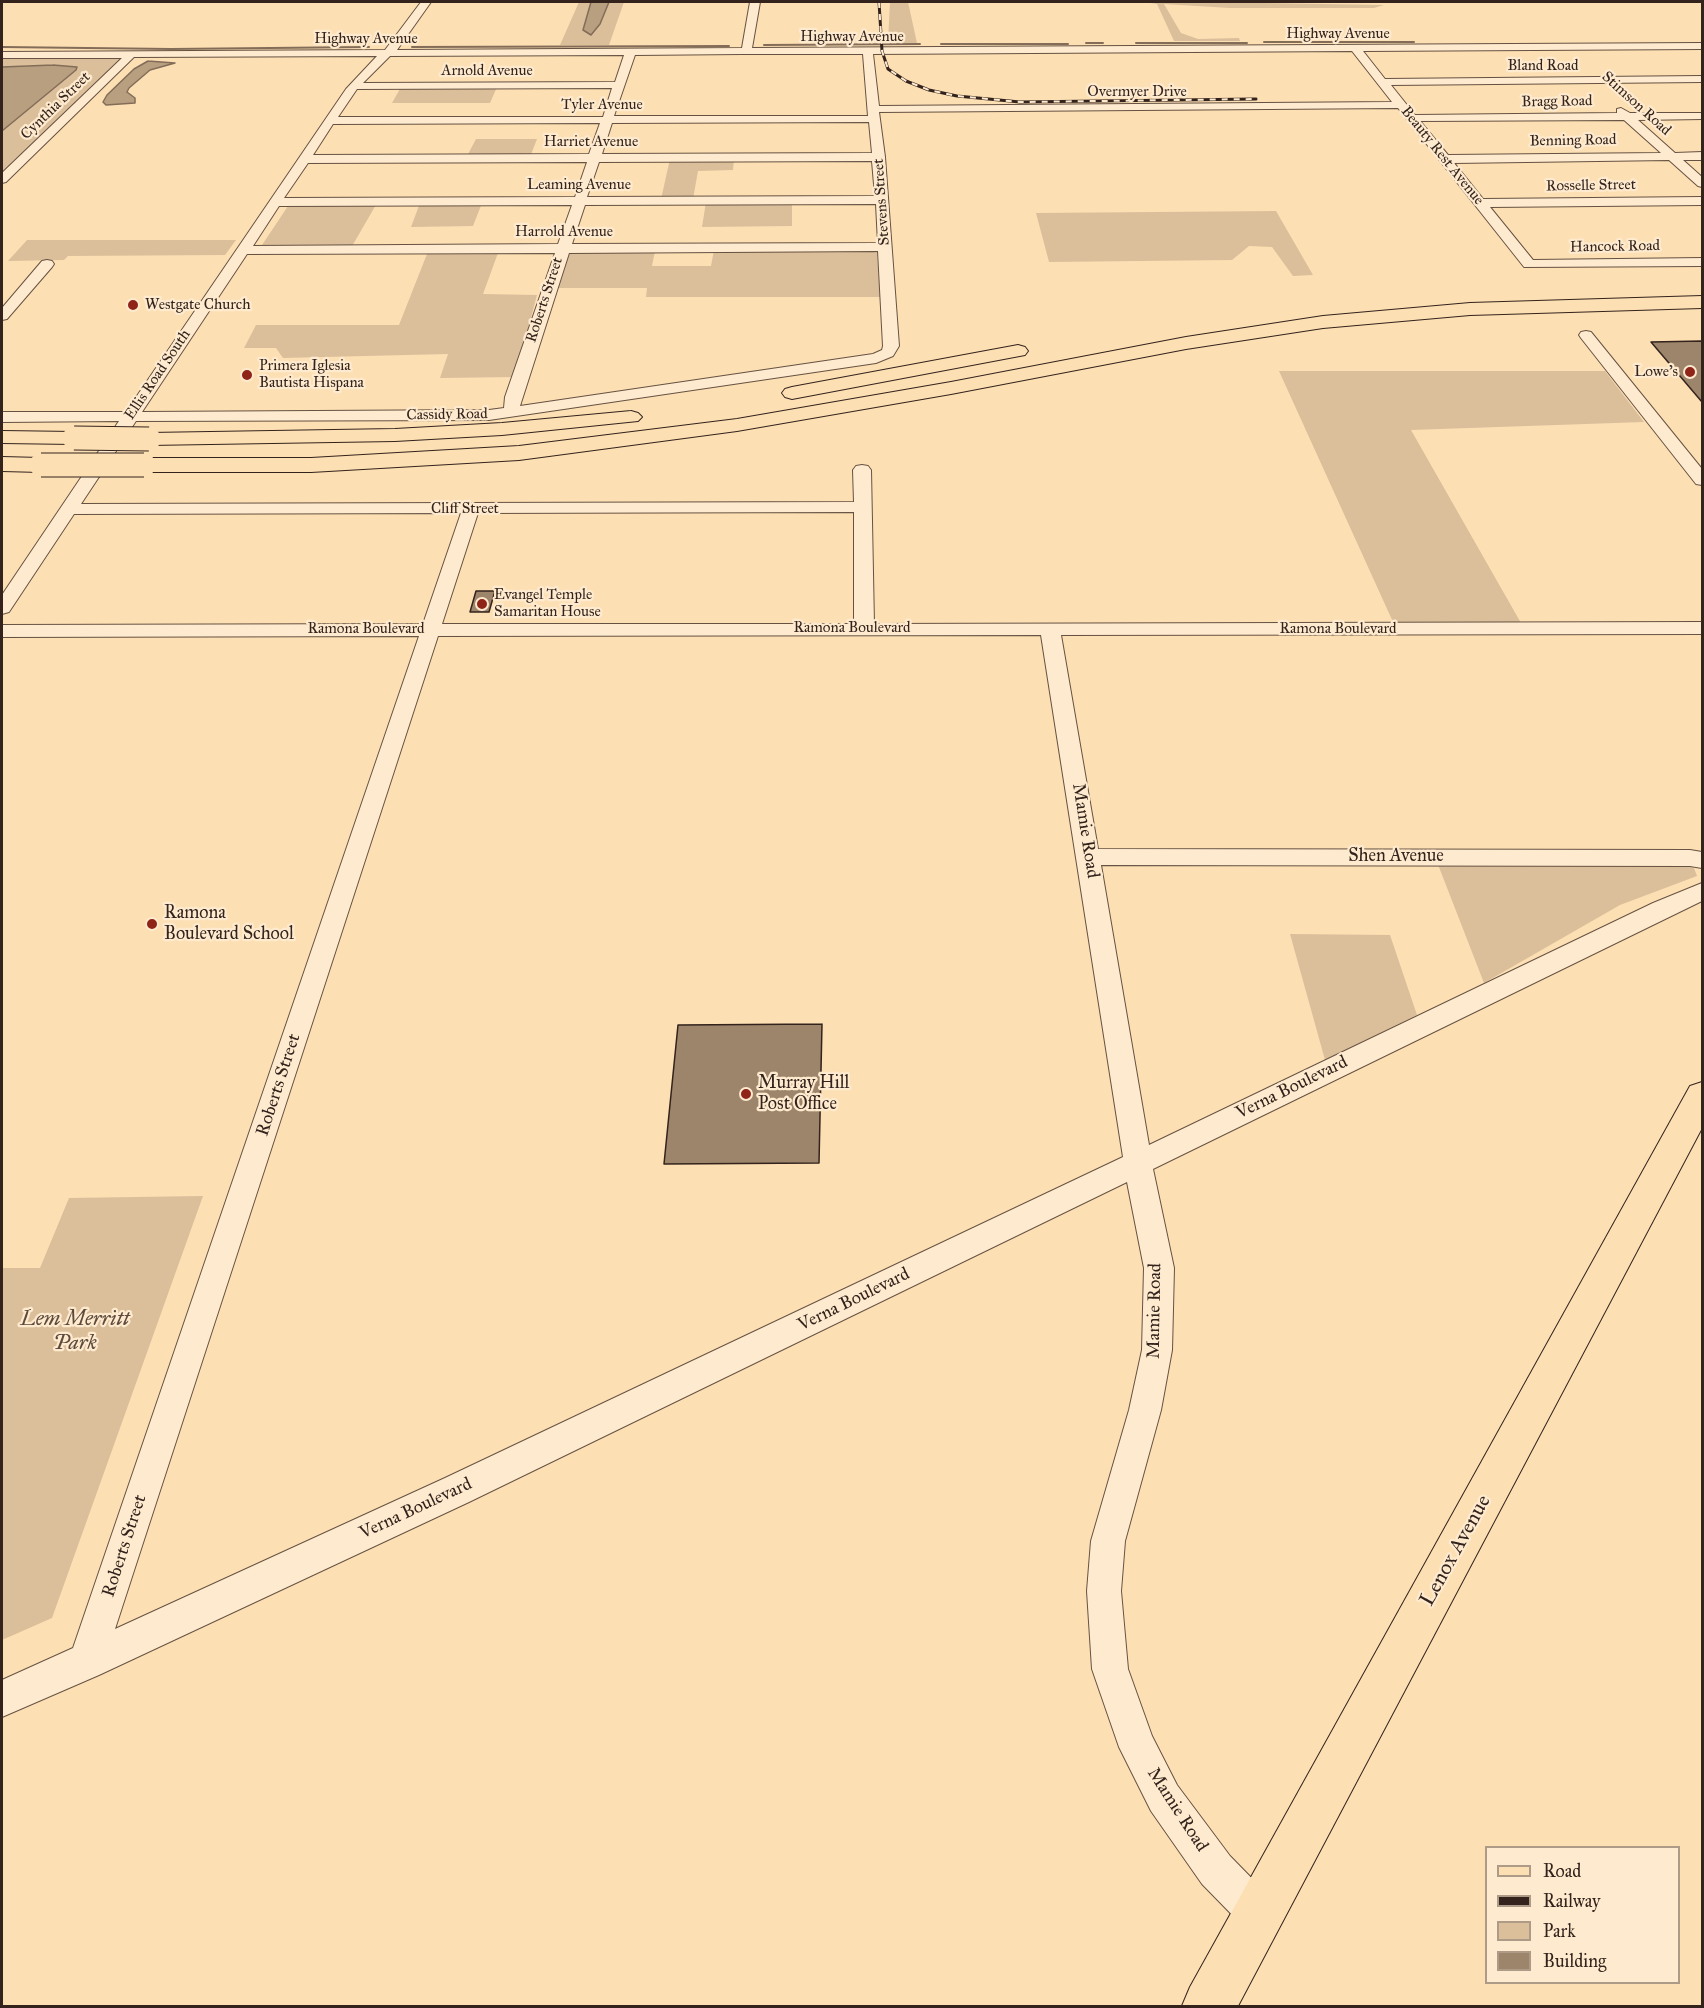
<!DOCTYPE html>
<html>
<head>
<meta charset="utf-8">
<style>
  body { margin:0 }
  #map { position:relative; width:1704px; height:2008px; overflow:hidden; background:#fddfb4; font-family:"IM FELL Great Primer",serif }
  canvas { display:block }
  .frame { position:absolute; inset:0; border:3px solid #33231c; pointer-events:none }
  .legend { position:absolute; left:1485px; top:1846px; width:195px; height:138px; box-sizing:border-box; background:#feeace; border:2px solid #ad9a87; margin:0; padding:8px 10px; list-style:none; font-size:18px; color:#33231c }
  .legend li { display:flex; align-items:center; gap:12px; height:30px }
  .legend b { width:30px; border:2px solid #ad9a87 }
</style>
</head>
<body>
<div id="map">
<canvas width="1704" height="2008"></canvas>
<div class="frame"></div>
<ul class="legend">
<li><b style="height:8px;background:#fddfb4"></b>Road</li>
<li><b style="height:8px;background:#33231c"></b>Railway</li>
<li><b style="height:16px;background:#dbbf9a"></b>Park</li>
<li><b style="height:16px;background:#9c856b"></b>Building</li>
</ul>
</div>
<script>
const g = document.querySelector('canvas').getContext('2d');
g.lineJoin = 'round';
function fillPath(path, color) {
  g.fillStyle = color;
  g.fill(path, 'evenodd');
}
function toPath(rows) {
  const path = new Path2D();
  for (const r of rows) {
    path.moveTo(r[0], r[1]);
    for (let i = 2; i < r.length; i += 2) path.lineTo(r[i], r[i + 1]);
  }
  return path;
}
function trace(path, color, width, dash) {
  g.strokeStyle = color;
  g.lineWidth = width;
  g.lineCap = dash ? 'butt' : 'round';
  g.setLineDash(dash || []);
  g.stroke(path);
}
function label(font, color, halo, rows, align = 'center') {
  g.font = font + ' "IM FELL Great Primer",serif';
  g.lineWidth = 4.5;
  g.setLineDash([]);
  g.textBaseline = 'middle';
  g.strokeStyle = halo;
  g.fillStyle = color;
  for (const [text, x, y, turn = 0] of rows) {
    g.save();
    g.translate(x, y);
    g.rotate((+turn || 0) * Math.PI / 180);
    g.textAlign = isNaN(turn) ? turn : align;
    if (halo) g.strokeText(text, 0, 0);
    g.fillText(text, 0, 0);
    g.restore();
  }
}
fillPath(toPath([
  [579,2,591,2,583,30,600,24,609,2,624,2,609,45,560,45],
  [890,2,908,2,917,43,888,43],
  [1144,2,1202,2,1384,5,1374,8,1230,8,1164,4,1181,33,1198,39,1239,38,1240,41,1174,41,1157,4],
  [2,56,117,56,122,59,2,174,2,131,77,68,39,65,2,67],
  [401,87,497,87,490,103,392,103],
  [476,139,537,139,530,157,466,158],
  [670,159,734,159,733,170,698,171,693,199,661,199],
  [706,202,792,202,792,226,702,227],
  [290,203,377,203,351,248,260,248],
  [420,203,482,203,473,226,411,227],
  [1276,211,1313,275,1293,276,1272,247,1249,246,1232,260,1049,262,1036,213],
  [27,240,236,240,225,255,68,256,64,260,8,261],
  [574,250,655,251,652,266,711,266,714,250,870,251,877,253,880,297,646,297,647,288,554,288,563,254],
  [498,253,483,294,537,295,515,377,440,378,448,354,283,358,276,348,244,348,256,325,399,325,427,254],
  [1279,371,1605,371,1644,422,1411,430,1521,623,1393,622],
  [1437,862,1684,864,1694,868,1697,876,1620,905,1484,983],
  [1290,934,1390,935,1417,1015,1325,1060],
  [203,1196,52,1618,2,1640,2,1268,40,1268,69,1198]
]), '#dbbf9a');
const water = toPath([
  [591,2,609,2,600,24,591,35,583,30,591,2],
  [148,61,175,63,150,70,129,88,127,92,135,98,135,103,106,105,103,102,107,95,134,69,148,61],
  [53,65,77,67,76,70,2,131,2,67,53,65]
]);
fillPath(water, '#b89f80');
trace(water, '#836d58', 1.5);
trace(toPath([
  [1264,42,1414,42],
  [1086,43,1103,43],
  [1136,43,1247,43],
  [941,44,1068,44],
  [764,45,920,44],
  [2,47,171,49,369,47],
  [412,47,729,46]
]), '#836d58', 2);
const building = toPath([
  [1702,341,1702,402,1651,342,1702,341],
  [476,591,495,591,489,612,470,612,476,591],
  [822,1024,819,1163,664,1164,678,1025,822,1024]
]);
fillPath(building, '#9c856b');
trace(building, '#33231c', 1.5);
const minor = toPath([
  [421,2,431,2,397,50,742,48,750,2,760,2,752,48,1702,43,1702,49,1363,51,1385,79,1702,76,1702,82,1391,85,1415,115,1617,113,1617,109,1621,108,1630,113,1702,113,1702,119,1638,120,1675,153,1702,152,1702,160,1683,160,1702,177,1702,187,1698,186,1669,160,1454,163,1483,199,1702,197,1702,205,1490,207,1533,260,1702,258,1702,266,1524,267,1398,108,879,112,885,157,899,346,893,356,876,363,489,420,136,421,81,504,854,502,853,470,856,466,862,465,868,466,871,470,874,624,1702,622,1702,634,1061,635,1098,849,1690,850,1702,852,1702,868,1690,866,1101,865,1149,1145,1653,903,1702,883,1702,901,1153,1169,1174,1268,1172,1350,1161,1410,1125,1541,1121,1591,1128,1669,1152,1736,1177,1785,1230,1856,1273,1900,1279,1914,1273,1928,1259,1934,1245,1928,1202,1884,1151,1811,1119,1747,1092,1669,1087,1591,1091,1541,1129,1410,1142,1350,1144,1268,1127,1182,469,1502,99,1675,2,1717,2,1680,73,1648,419,636,2,637,2,625,423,624,461,513,74,514,9,612,2,614,2,595,119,421,2,422,2,412,126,412,346,89,377,56,134,57,6,182,2,183,2,173,122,58,2,58,2,52,385,50,421,2],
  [1352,51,1392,102,879,106,873,54,1352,51],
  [742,54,863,54,868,116,614,116,635,55,742,54],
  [624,55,615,82,363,83,390,56,624,55],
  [612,88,603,117,338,117,357,89,612,88],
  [1624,120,1661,153,1448,155,1420,121,1624,120],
  [869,122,872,153,602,154,612,123,869,122],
  [600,123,589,154,313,155,333,124,600,123],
  [872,161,875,196,587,197,599,162,872,161],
  [587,162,575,197,284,198,308,163,587,162],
  [876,204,878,243,572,244,585,205,876,204],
  [572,205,558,244,253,246,279,206,572,205],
  [878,251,883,346,882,350,873,354,520,406,569,253,878,251],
  [555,253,505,397,504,408,489,410,142,412,247,254,555,253],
  [854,512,854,624,442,624,478,513,854,512],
  [1041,635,1123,1157,445,1478,115,1629,438,636,1041,635],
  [47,260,52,261,54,264,52,267,7,319,2,320,2,308,42,261,47,260],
  [1586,331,1591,332,1702,469,1702,485,1696,484,1581,338,1579,335,1581,332,1586,331]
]);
const major = toPath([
  [1702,1082,1702,1128,1238,2006,1182,2006,1190,1987,1690,1086,1702,1082]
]);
const highway = toPath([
  [1702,296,1702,308,1470,315,1323,328,1186,349,951,394,737,431,519,460,311,472,144,472,136,470,133,465,136,460,144,458,311,458,519,446,737,419,951,382,1186,337,1323,316,1470,303,1702,296],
  [1018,345,1025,347,1028,351,1025,355,792,399,785,397,782,393,785,389,792,387,1018,345],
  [631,411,638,413,642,417,638,421,502,435,395,441,149,445,141,444,138,439,141,434,149,433,395,429,502,423,631,411],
  [2,431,74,432,82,433,85,438,82,443,74,444,2,443,2,431],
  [2,457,41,458,49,460,52,465,49,470,41,472,2,471,2,457]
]);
trace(minor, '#665242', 2);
trace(major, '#33231c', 2);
trace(highway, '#33231c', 2);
fillPath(minor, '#feeace');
fillPath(major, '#fddfb4');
fillPath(highway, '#fddfb4');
const rail = toPath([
  [879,2,882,51,888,69,906,81,929,90,957,96,1020,102,1256,99]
]);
trace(rail, '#33231c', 3);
trace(rail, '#feeace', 2, [6]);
const highwayBridge = toPath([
  [74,438,149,439],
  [41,465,144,465]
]);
trace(highwayBridge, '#33231c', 25, []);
trace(highwayBridge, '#fddfb4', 23);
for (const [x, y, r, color] of [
  [133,305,6,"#8f2418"],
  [1690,372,6,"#8f2418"],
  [247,375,6,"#8f2418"],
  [482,604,6,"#8f2418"],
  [152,924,6,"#8f2418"],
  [746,1094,6,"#8f2418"]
]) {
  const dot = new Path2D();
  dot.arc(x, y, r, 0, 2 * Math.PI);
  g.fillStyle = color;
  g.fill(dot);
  trace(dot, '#feeace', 2);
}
label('15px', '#33231c', '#feeace', [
  ["Highway Avenue",1338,34],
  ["Highway Avenue",852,37],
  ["Highway Avenue",366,39],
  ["Bland Road",1543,66],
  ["Arnold Avenue",487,71],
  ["Overmyer Drive",1137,92],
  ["Bragg Road",1557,102,-1],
  ["Stimson Road",1636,104,42],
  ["Tyler Avenue",602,105],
  ["Cynthia Street",56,106,-44],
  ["Benning Road",1573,141,-1],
  ["Harriet Avenue",591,142],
  ["Beauty Rest Avenue",1442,156,51],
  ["Leaming Avenue",579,185],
  ["Rosselle Street",1591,186,-1],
  ["Stevens Street",882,202,-94],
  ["Harrold Avenue",564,232],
  ["Hancock Road",1615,247,-1],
  ["Roberts Street",545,300,-72],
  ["Ellis Road South",158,375,-56],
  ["Cassidy Road",447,415,-1],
  ["Cliff Street",465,509],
  ["Ramona Boulevard",852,628],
  ["Ramona Boulevard",366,629],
  ["Ramona Boulevard",1338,629]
]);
label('15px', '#33231c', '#feeace', [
  ["Westgate Church",145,305],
  ["Primera Iglesia",259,366],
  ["Bautista Hispana",259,383],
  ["Lowe's",1678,372,"right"],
  ["Evangel Temple",494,595],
  ["Samaritan House",494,612]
], 'left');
label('18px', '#33231c', '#feeace', [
  ["Mamie Road",1085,831,81],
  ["Shen Avenue",1396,857],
  ["Roberts Street",279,1085,-72],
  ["Verna Boulevard",1292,1088,-26],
  ["Verna Boulevard",854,1300,-26],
  ["Mamie Road",1155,1311,-89],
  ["Verna Boulevard",416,1509,-25],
  ["Roberts Street",125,1546,-72],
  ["Mamie Road",1177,1810,57]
]);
label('18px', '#33231c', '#feeace', [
  ["Ramona",164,914],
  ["Boulevard School",164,935],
  ["Murray Hill",758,1084],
  ["Post Office",758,1105]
], 'left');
label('italic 21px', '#5d4a3c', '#feeace', [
  ["Lem Merritt",75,1320],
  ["Park",75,1344]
]);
label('21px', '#33231c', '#feeace', [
  ["Lenox Avenue",1456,1551,-61]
]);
</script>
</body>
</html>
